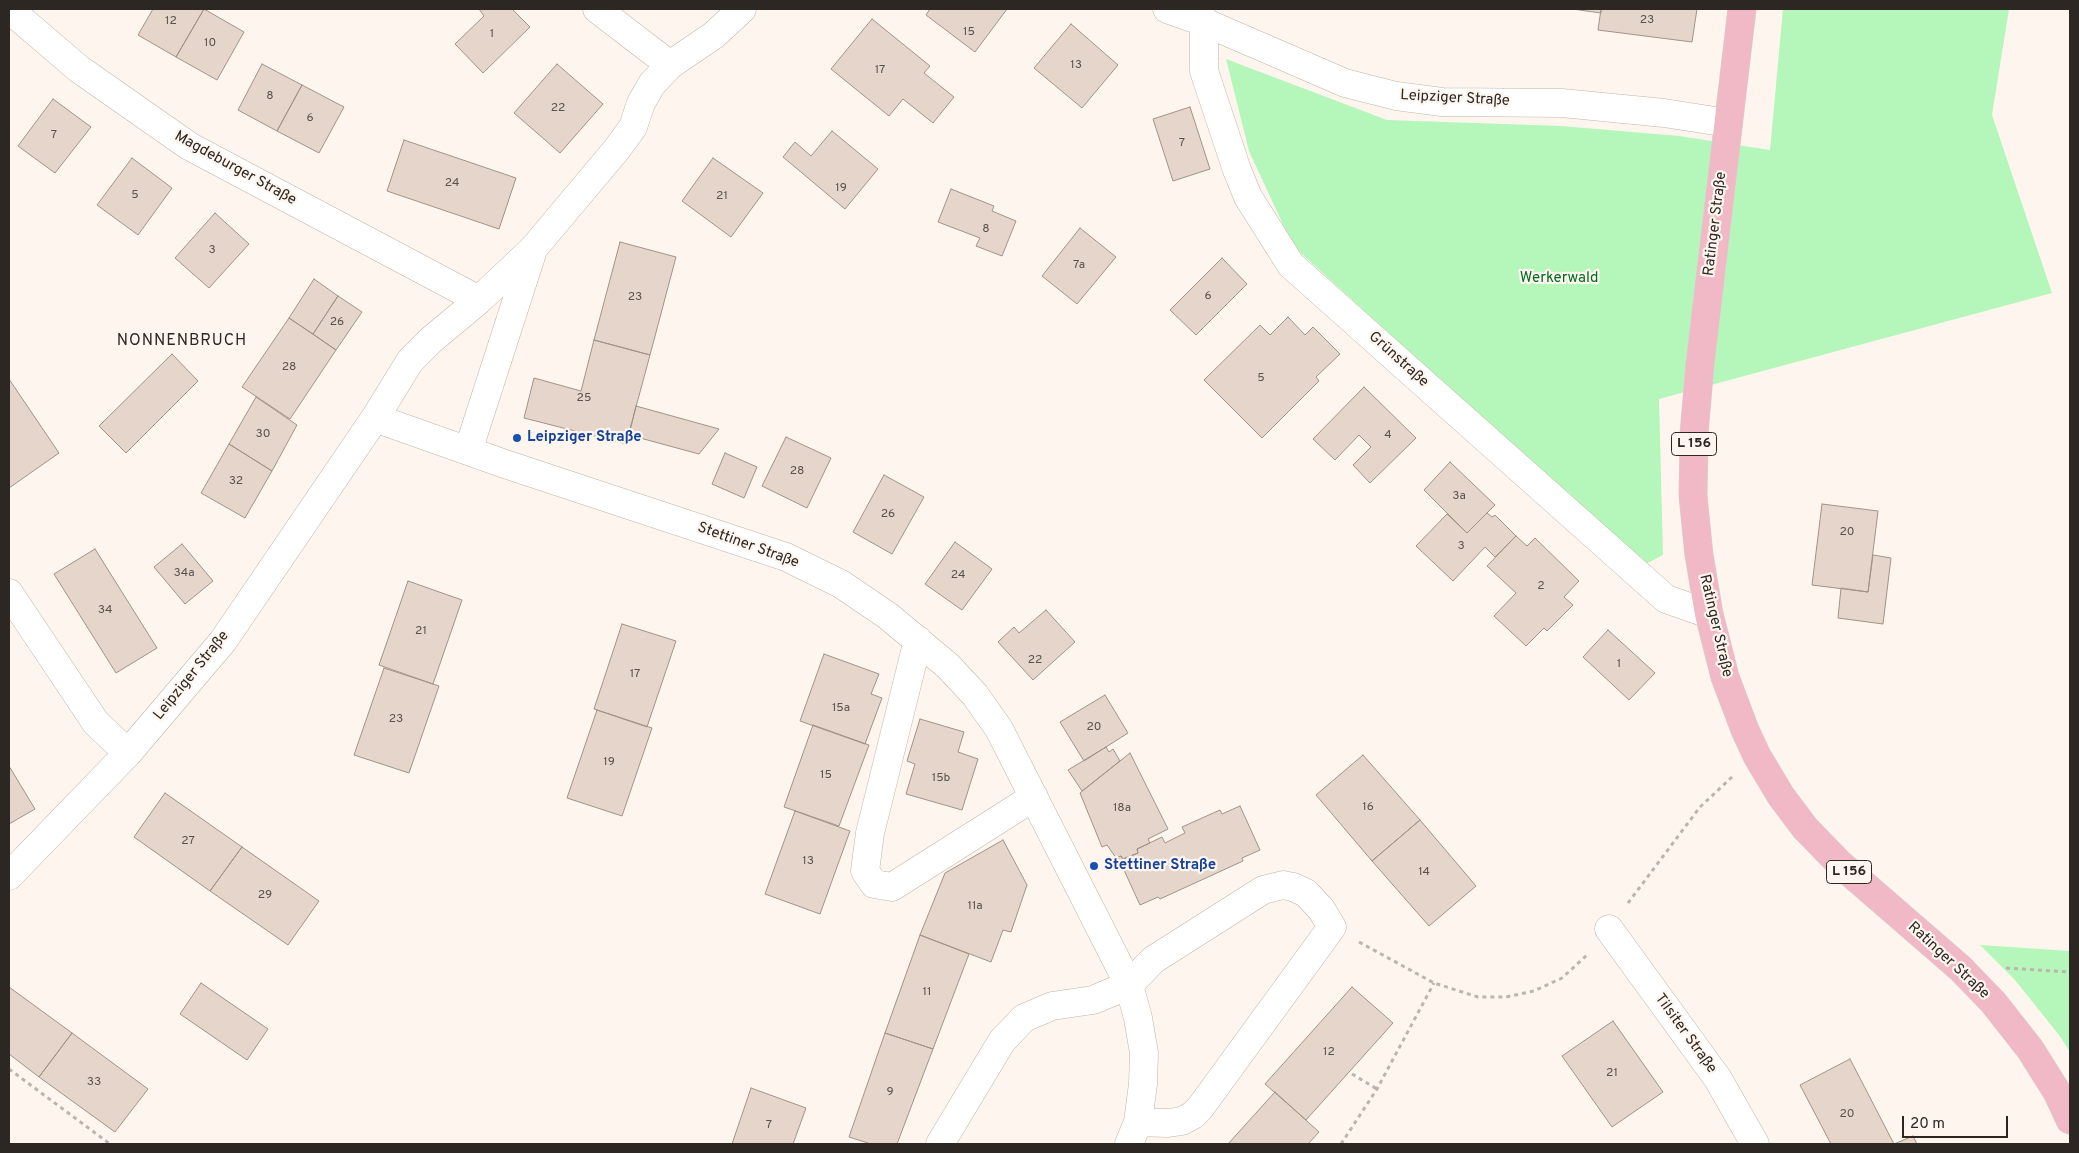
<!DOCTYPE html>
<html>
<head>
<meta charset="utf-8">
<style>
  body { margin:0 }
  #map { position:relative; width:2079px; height:1153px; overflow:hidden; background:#fef6ee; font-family:Overpass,sans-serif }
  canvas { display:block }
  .frame { position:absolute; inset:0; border:10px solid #2c2722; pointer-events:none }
  .scale { position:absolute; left:1902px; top:1116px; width:106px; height:22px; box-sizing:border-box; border:2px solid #2c2722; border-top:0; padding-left:6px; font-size:15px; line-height:18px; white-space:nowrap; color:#2c2722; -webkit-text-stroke:4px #fef6ee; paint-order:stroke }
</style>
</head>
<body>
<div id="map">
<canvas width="2079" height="1153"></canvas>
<div class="frame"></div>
<div class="scale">20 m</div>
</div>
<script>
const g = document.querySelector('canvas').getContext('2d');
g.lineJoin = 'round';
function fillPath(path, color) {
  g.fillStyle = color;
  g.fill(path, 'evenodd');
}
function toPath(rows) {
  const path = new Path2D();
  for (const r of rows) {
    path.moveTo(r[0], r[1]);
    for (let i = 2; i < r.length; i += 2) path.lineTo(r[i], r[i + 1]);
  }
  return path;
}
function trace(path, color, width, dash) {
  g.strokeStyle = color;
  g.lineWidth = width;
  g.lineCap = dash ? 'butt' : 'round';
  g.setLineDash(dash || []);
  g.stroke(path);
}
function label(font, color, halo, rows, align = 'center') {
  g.font = font + ' Overpass,sans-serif';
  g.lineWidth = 4.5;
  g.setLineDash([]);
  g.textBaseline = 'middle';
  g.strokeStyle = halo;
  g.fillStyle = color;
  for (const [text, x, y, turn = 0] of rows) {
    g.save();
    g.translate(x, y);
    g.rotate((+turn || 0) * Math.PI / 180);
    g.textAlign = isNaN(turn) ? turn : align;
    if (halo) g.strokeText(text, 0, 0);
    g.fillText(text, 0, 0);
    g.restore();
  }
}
fillPath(toPath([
  [1783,9,2009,9,1992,115,2052,293,1659,399,1663,555,1644,565,1293,246,1249,151,1226,59,1387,120,1562,126,1679,136,1770,150],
  [1980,945,2070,951,2070,1052,2059,1035,2015,980]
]), '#b5f6ba');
const building = toPath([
  [153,9,204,9,176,57,138,35,153,9],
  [204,9,244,32,217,80,176,57,204,9],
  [479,9,512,9,530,27,483,73,455,44,484,16,479,9],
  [930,9,1007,9,975,52,926,15,930,9],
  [1572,9,1601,9,1601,13,1572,9],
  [1601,9,1697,9,1692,42,1598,30,1601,9],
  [872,19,930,66,924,73,954,97,933,123,903,99,889,116,831,69,872,19],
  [1071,24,1118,65,1082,108,1034,68,1071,24],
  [262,64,302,85,277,131,238,110,262,64],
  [557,64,603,104,560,153,514,113,557,64],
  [302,85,344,107,319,153,277,131,302,85],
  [53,99,91,127,55,173,18,146,53,99],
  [1190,107,1210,169,1173,181,1153,119,1190,107],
  [832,131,878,169,845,209,783,157,795,142,811,156,832,131],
  [404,140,516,178,499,229,387,191,404,140],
  [132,158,172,188,138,235,97,205,132,158],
  [713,158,763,193,731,237,682,201,713,158],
  [951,189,994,206,992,211,1016,221,1002,256,976,246,980,238,938,222,951,189],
  [215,213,249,244,209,288,175,258,215,213],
  [1080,228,1116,257,1077,304,1042,276,1080,228],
  [620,242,676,257,650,355,594,340,620,242],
  [1222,258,1247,284,1196,335,1170,310,1222,258],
  [314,279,338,296,313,334,289,318,314,279],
  [338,296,362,312,336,350,313,334,338,296],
  [1288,317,1305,335,1313,327,1340,354,1316,377,1319,381,1262,438,1204,380,1260,325,1270,335,1288,317],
  [289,318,336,350,290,419,242,387,289,318],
  [594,340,650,355,626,444,524,418,534,378,581,391,594,340],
  [172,354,198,381,126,453,99,426,172,354],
  [9,379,59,453,9,488,9,379],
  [1364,387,1416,438,1370,483,1353,465,1371,447,1359,435,1335,460,1313,439,1364,387],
  [256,397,297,425,272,471,229,444,256,397],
  [636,406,719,429,699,454,629,435,636,406],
  [786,437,831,458,807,508,762,486,786,437],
  [229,444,272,471,245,518,201,493,229,444],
  [725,453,757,467,744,498,712,484,725,453],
  [1450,462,1495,505,1467,533,1424,490,1450,462],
  [884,475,924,497,892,554,853,532,884,475],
  [1822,504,1878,511,1868,592,1812,585,1822,504],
  [1487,513,1492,517,1495,515,1516,536,1495,557,1485,547,1453,581,1416,546,1447,514,1467,533,1487,513],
  [1516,536,1527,546,1535,538,1579,581,1564,597,1573,605,1547,631,1544,628,1526,646,1494,616,1516,593,1487,566,1516,536],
  [955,542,992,569,962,610,925,584,955,542],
  [182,544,213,581,185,604,154,567,182,544],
  [95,549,157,648,116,673,54,574,95,549],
  [1873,555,1891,558,1883,624,1838,618,1841,588,1868,592,1873,555],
  [408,581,462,600,433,684,379,665,408,581],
  [1046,610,1075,642,1033,680,998,642,1014,627,1019,633,1046,610],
  [622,624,676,641,647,727,594,709,622,624],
  [1608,630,1655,673,1629,700,1583,657,1608,630],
  [824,654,879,674,871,694,882,698,865,744,800,721,824,654],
  [384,668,439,686,409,773,354,755,384,668],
  [1105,695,1128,733,1084,761,1060,722,1105,695],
  [597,710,652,728,622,816,567,798,597,710],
  [920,719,964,732,958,752,978,759,962,810,906,794,915,764,907,761,920,719],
  [813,725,869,745,839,826,784,807,813,725],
  [1106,747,1109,752,1113,749,1120,761,1082,791,1068,770,1106,747],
  [1130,753,1168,829,1148,839,1150,843,1137,849,1138,853,1123,859,1121,856,1118,857,1121,865,1107,845,1102,847,1080,793,1130,753],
  [1363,755,1420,820,1372,861,1316,795,1363,755],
  [9,766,35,809,9,824,9,766],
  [165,793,242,847,210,891,134,837,165,793],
  [1240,806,1260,850,1242,858,1243,861,1160,899,1158,897,1140,905,1118,857,1121,856,1123,859,1138,853,1137,849,1162,837,1165,843,1185,833,1182,827,1220,810,1222,814,1240,806],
  [795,811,850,831,820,914,765,894,795,811],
  [1420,820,1476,886,1429,926,1372,861,1420,820],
  [1003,840,1027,885,1011,932,1003,930,991,962,920,935,945,873,1003,840],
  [242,847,319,901,288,945,210,891,242,847],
  [920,935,969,954,933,1049,885,1033,920,935],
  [201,983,268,1029,247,1060,180,1014,201,983],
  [9,987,72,1033,39,1077,9,1054,9,987],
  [1352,987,1393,1023,1306,1120,1265,1084,1352,987],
  [1613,1021,1663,1092,1612,1127,1562,1056,1613,1021],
  [72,1033,148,1089,115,1132,39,1077,72,1033],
  [885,1033,933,1049,897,1144,871,1144,849,1137,885,1033],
  [1850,1059,1894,1144,1831,1144,1800,1085,1850,1059],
  [751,1088,806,1108,793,1144,732,1144,751,1088],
  [1275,1092,1319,1132,1308,1144,1228,1144,1275,1092],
  [1913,1136,1917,1144,1893,1144,1894,1144,1913,1136]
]);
fillPath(building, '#e6d5ca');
trace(building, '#a19288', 1);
const minor = toPath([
  [9,9,79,69,189,146,479,300],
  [597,9,670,65],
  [1167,9,1204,22,1345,83,1396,96,1442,102,1562,103,1664,113,1728,123],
  [1199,9,1204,22,1204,71,1237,170,1248,197,1291,265,1666,599,1709,614],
  [375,418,505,464,786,557,841,584,888,616,948,666,975,695,999,729,1129,985,1138,1018,1144,1053,1143,1084,1138,1122,1129,1144],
  [468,451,533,250],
  [9,593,96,723,128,753],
  [918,640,870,833,865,871,874,884,892,887,1034,797],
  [9,876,128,753,223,641,375,418,410,361,431,340,479,300,533,249,617,149,633,127,641,103,652,84,670,65,714,35,742,9],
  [1609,929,1718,1079,1755,1144],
  [940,1144,1002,1041,1024,1018,1052,1006,1093,1000,1129,985,1153,960,1263,890,1283,885,1293,887,1306,893,1321,909,1332,927,1200,1108,1193,1115,1182,1121,1168,1123,1138,1122]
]);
const major = toPath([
  [1742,9,1700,364,1694,434,1693,496,1699,555,1709,614,1725,677,1745,730,1757,756,1781,796,1805,828,1840,864,1960,968,1993,1002,2030,1049,2057,1092,2070,1120]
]);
trace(minor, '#c1b4a7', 29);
trace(major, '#d5d4d3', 29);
trace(toPath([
  [1628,903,1700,807,1732,777],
  [1359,942,1434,983,1478,997,1506,997,1534,991,1562,978,1587,955],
  [2006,968,2070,972],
  [9,1069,110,1144],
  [1352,1074,1377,1089],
  [1341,1144,1377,1089,1434,983]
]), '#bcb5ae', 3, [4, 4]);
trace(minor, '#fff', 28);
trace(major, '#f1b9c5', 28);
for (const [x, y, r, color] of [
  [517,438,5,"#1a4fb4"],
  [1094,866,5,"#1a4fb4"]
]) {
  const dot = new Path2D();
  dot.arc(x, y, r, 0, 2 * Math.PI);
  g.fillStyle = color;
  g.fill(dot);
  trace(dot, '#fef6ee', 2);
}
label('12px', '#5a524c', null, [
  ["23",1647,21],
  ["12",171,22],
  ["15",969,33],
  ["1",492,35],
  ["10",210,44],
  ["13",1076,66],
  ["17",880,71],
  ["8",270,97],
  ["22",558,109],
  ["6",310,119],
  ["7",54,136],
  ["7",1182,144],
  ["24",452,184],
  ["19",841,189],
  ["5",135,196],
  ["21",722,197],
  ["8",986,230],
  ["3",212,251],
  ["7a",1079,266],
  ["6",1208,297],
  ["23",635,298],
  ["26",337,323],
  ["28",289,368],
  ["5",1261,379],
  ["25",584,399],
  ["30",263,435],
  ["4",1388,436],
  ["28",797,472],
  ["32",236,482],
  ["3a",1459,497],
  ["26",888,515],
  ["20",1847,533],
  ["3",1461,547],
  ["34a",184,574],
  ["24",958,576],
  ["2",1541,587],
  ["34",105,611],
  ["21",421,632],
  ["22",1035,661],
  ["1",1619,665],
  ["17",635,675],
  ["15a",841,709],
  ["23",396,720],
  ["20",1094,728],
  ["19",609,763],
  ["15",826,776],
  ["15b",941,779],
  ["16",1368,808],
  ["18a",1122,809],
  ["27",188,842],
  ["13",808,862],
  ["14",1424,873],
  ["29",265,896],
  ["11a",975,907],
  ["11",927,993],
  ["12",1329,1053],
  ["21",1612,1074],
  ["33",94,1083],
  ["9",890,1093],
  ["20",1847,1115],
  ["7",769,1126]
]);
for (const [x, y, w] of [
  [1694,444,45],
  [1849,872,45]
]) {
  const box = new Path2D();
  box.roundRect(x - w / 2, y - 11.5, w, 23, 4);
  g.fillStyle = '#fef6ee';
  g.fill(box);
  trace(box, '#2c2722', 1);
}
label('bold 14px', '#2c2722', null, [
  ["L 156",1694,444],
  ["L 156",1849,872]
]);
label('15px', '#2c2722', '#fef6ee', [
  ["Leipziger Straße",1455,99,3],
  ["Magdeburger Straße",235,169,29],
  ["Ratinger Straße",1716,224,-83],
  ["Grünstraße",1398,360,42],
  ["Stettiner Straße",748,546,20],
  ["Ratinger Straße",1715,626,77],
  ["Leipziger Straße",192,676,-51],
  ["Ratinger Straße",1948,961,43],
  ["Tilsiter Straße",1685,1034,54]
]);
label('15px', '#006b20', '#fef6ee', [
  ["Werkerwald",1559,279]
]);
label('bold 15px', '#164399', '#fef6ee', [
  ["Leipziger Straße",527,438],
  ["Stettiner Straße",1104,866]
], 'left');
g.letterSpacing = '1px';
label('16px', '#2c2722', '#fef6ee', [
  ["NONNENBRUCH",182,342]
]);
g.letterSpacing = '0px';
</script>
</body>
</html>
